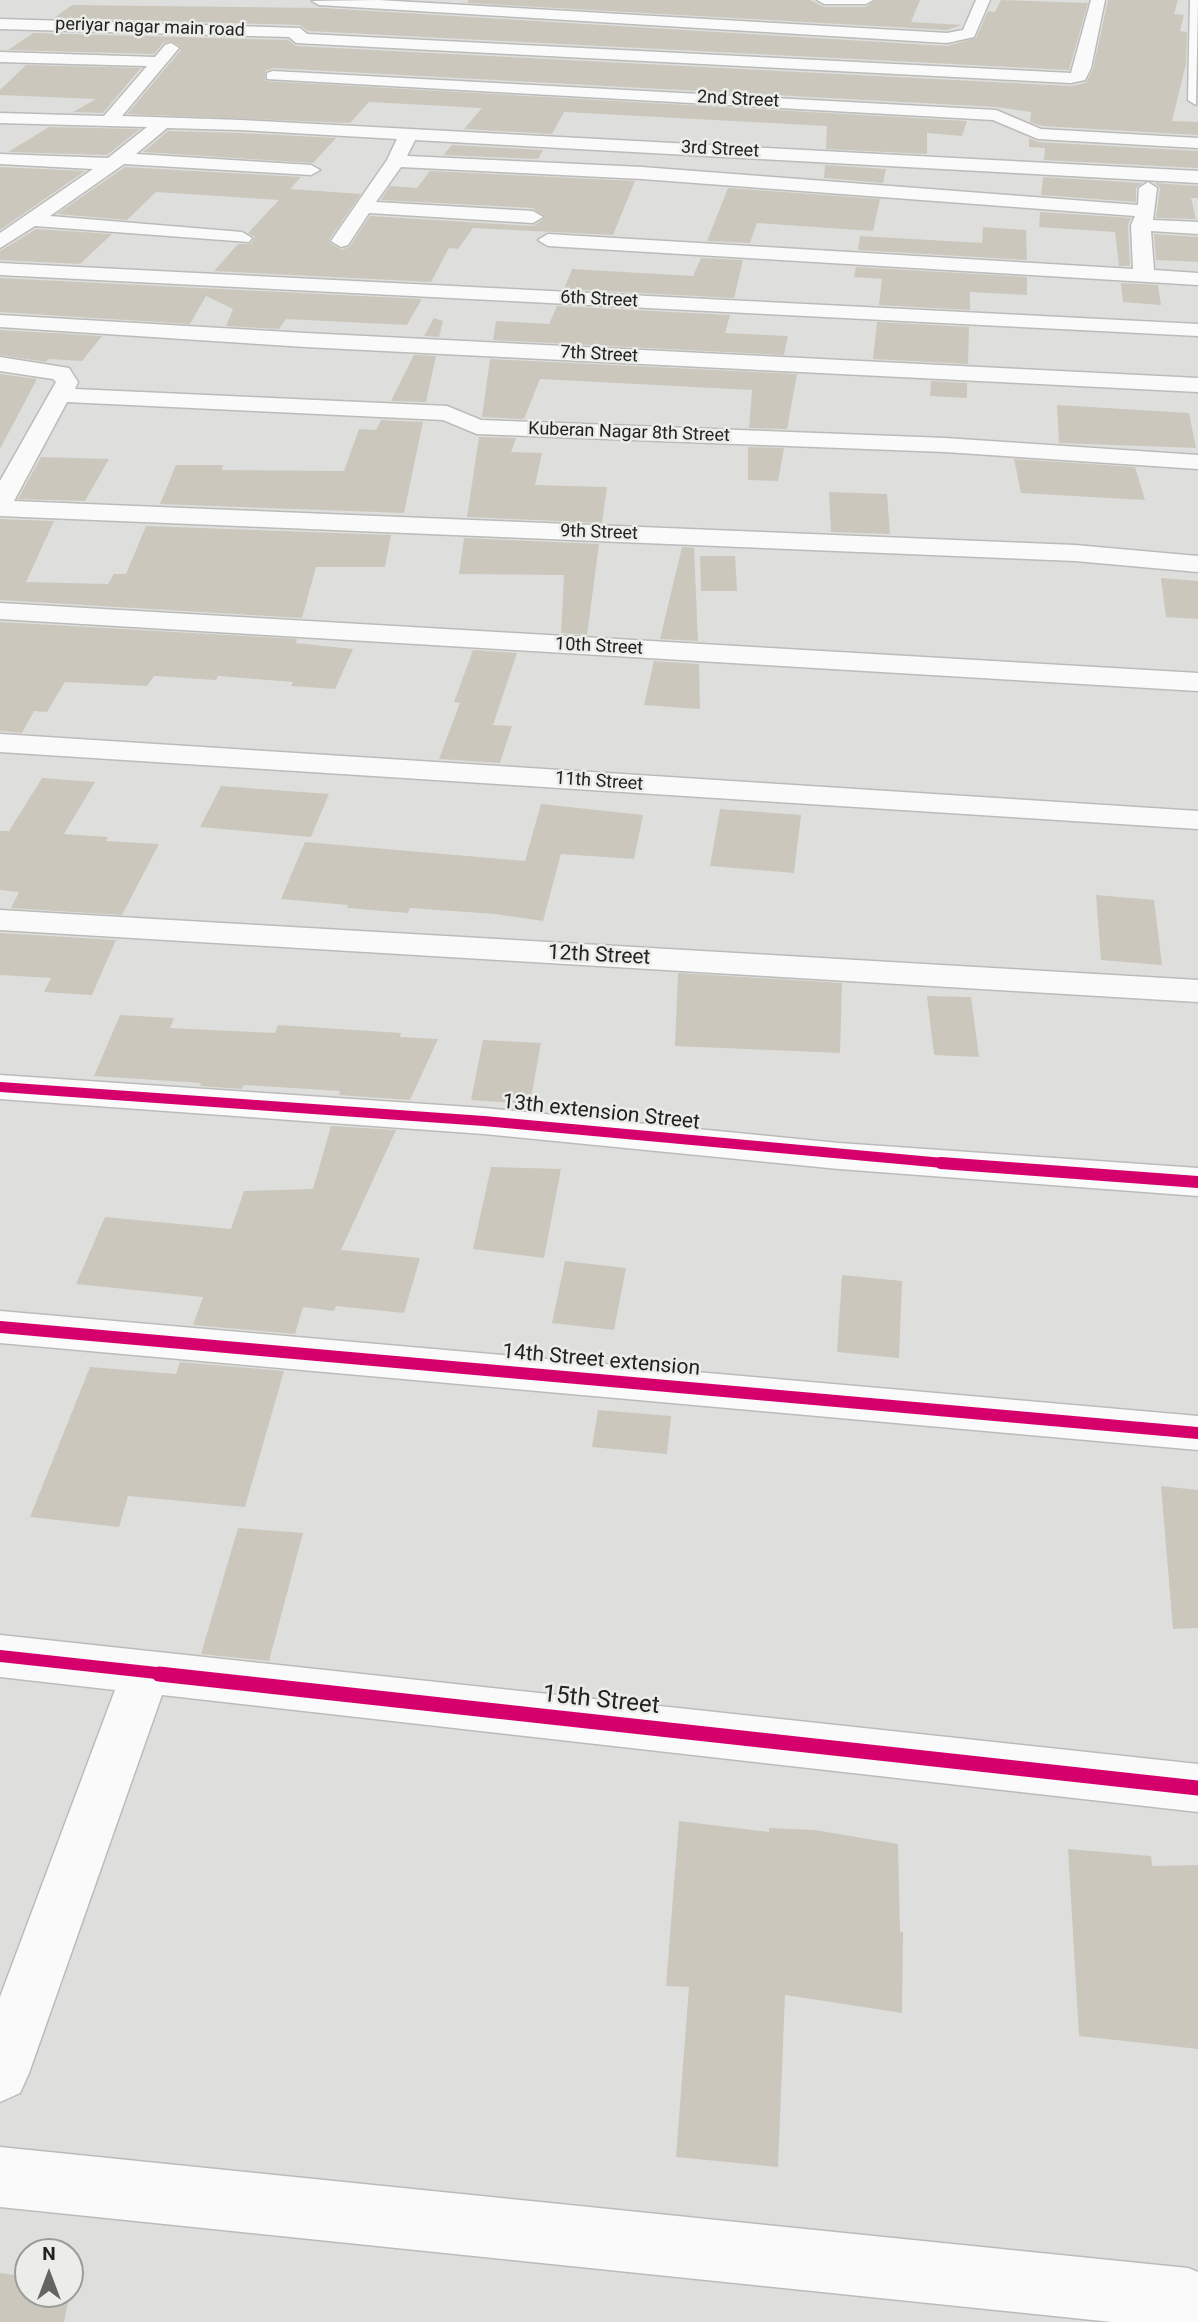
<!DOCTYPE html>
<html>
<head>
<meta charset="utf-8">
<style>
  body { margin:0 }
  #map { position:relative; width:1198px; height:2322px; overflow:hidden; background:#dedfdd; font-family:Roboto,sans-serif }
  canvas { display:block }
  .north { position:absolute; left:14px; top:2238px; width:70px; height:70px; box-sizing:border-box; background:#ecede9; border:2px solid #9b9c99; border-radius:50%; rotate:0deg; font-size:19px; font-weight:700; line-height:28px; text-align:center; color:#222221 }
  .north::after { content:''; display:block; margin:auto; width:24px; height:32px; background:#646463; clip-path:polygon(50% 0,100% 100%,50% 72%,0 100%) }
</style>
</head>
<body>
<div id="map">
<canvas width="1198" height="2322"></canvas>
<div class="north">N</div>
</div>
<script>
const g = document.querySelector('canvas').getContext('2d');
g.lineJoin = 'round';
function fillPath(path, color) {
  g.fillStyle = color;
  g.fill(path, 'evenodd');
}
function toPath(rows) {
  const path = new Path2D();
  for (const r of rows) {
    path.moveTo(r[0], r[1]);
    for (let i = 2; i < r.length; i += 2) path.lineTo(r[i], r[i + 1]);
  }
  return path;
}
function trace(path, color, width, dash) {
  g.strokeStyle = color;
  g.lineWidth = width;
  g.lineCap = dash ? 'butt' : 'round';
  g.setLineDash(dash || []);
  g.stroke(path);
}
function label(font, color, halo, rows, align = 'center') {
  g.font = font + ' Roboto,sans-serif';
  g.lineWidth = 5;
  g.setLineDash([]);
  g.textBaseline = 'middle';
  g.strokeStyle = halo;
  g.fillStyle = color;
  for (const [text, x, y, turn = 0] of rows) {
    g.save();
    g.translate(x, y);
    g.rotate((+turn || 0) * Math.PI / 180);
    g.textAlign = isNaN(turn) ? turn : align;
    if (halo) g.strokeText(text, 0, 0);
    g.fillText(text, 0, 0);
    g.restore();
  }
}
fillPath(toPath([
  [469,0,810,0,824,7,866,7,875,0,920,0,911,22,962,25,947,30,467,3],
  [1001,0,1088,3,1069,70,308,31,300,25,54,18,72,5,323,8,947,46,976,38,988,11,995,12],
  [1108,0,1178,0,1174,14,1184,15,1180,31,1187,32,1186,64,1172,121,1198,122,1198,135,1042,126,1030,122,1031,112,996,107,273,68,265,71,265,81,967,121,962,136,927,133,927,154,826,149,827,126,564,112,552,134,464,129,482,108,369,102,350,123,127,114,181,50,180,46,170,41,163,43,154,54,8,50,33,33,288,40,296,46,1071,86,1086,83,1093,69],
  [26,65,141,68,103,113,73,112,96,99,0,95,0,90],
  [49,127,140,129,107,155,8,152],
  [168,131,241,133,336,138,313,163,143,152],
  [1029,138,1038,142,1198,151,1198,168,1044,160,1045,148,1029,147],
  [452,145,543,150,538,159,443,155],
  [825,165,886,169,883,183,824,178],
  [0,167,85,171,0,230],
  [125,167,301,177,290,189,361,194,329,240,330,243,342,250,350,246,370,216,533,226,545,218,533,208,381,200,390,186,417,188,430,171,635,181,613,235,473,228,458,249,449,248,431,282,214,271,238,244,251,244,255,237,248,233,279,200,156,192,127,220,57,214],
  [1043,177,1142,183,1136,188,1136,202,1041,195],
  [1155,183,1198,186,1198,198,1191,198,1196,219,1156,218,1160,188],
  [728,188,880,199,873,231,757,223,750,243,707,241],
  [1040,212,1131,218,1128,225,1130,266,1119,266,1115,232,1039,227],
  [983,227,1026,230,1027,260,858,250,860,236,982,243],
  [36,229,112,234,80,264,0,260,0,251],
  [1154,234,1198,237,1198,262,1156,260],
  [701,258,743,260,734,298,564,289,572,269,693,276],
  [856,267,1027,277,1027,295,970,292,970,310,879,305,882,279,854,277],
  [0,278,422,299,407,325,286,319,279,329,226,326,233,309,206,296,190,324,0,312],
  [1121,283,1158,285,1161,305,1123,302],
  [557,306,730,315,725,333,788,336,784,355,493,340,496,321,549,324],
  [434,318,443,321,439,337,424,336],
  [877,322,969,327,968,364,873,359],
  [0,330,102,336,82,361,48,359,46,362,0,355],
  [414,355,436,356,426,402,391,401],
  [490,359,797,374,787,429,749,428,752,390,540,379,524,419,482,417],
  [0,374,37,379,0,449],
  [931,381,967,383,967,398,930,396],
  [1057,405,1189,413,1196,448,1059,443],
  [381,420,423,422,404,513,160,504,176,465,223,465,222,470,344,471,359,429,376,430],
  [479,437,516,438,511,452,542,453,535,485,607,487,602,523,467,517],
  [748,447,784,448,778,481,748,480],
  [41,457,109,459,85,501,18,499],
  [1014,459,1135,467,1145,500,1021,493],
  [829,492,887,494,890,534,831,532],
  [0,519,54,521,26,582,108,584,114,574,126,574,146,526,391,535,385,567,316,567,302,618,0,600],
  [464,538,599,544,587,635,561,633,564,575,459,574],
  [682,547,694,548,698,641,660,639],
  [700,556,735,556,737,591,701,591],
  [1161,578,1198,581,1198,619,1166,617],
  [0,622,297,639,296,643,353,649,335,689,291,686,293,682,218,676,216,680,154,676,147,686,65,682,47,712,34,711,22,733,0,731],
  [473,650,517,653,493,725,512,726,500,763,439,759,460,703,454,702],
  [654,661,699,664,700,709,644,705],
  [42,778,95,782,64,834,108,837,106,841,159,844,122,915,11,908,19,892,0,890,0,831,9,831],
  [221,786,288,791,329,794,311,837,200,827],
  [541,804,643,815,634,859,561,854,543,921,495,914,410,908,408,913,347,908,348,905,281,899,305,842,525,861],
  [720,809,801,815,794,873,710,866],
  [1096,895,1154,900,1162,965,1101,960],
  [0,933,116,940,92,995,44,992,51,978,0,975],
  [678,973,842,983,840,1053,675,1046],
  [927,996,971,997,979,1057,934,1055],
  [120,1015,174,1018,170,1028,275,1033,278,1025,401,1033,400,1037,438,1039,410,1100,339,1095,340,1091,244,1085,242,1089,200,1086,201,1083,94,1076],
  [483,1040,541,1043,530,1104,471,1100],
  [331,1126,396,1130,341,1250,420,1258,404,1313,336,1306,334,1311,303,1307,295,1334,193,1325,203,1297,76,1284,105,1217,231,1229,244,1191,313,1189],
  [491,1167,561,1169,544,1258,473,1249],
  [565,1261,626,1268,614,1330,552,1323],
  [842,1275,902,1281,899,1358,837,1352],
  [180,1362,284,1371,245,1507,128,1496,119,1527,30,1517,90,1367,176,1374],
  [598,1410,671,1416,667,1454,592,1447],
  [1161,1486,1198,1490,1198,1628,1173,1629],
  [238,1528,303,1533,269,1661,201,1654],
  [679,1821,769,1832,769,1828,815,1830,898,1844,900,1932,903,1932,902,2013,785,1995,778,2167,676,2157,689,1987,666,1986],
  [1068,1849,1151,1856,1152,1866,1198,1865,1198,2049,1079,2036],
  [0,2273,28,2277,28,2294,70,2294,72,2283,64,2322,0,2322]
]), '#cbc7bc');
const minor = toPath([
  [378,0,947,33,963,30,976,0,990,0,974,37,947,43,319,5,312,1,378,0],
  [817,0,873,0,866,4,824,4,817,0],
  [1091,0,1105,0,1091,68,1085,80,1071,83,296,43,289,37,0,29,0,19,300,28,307,34,1071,73,1091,0],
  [1190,0,1198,0,1196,105,1188,100,1190,0],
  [171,43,179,48,122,116,241,120,1198,171,1198,183,415,140,407,156,642,167,1138,205,1139,188,1148,182,1157,188,1153,220,1198,222,1198,234,1151,231,1154,270,1198,273,1198,285,548,246,538,240,548,234,1133,269,1131,225,1135,216,642,179,401,167,376,202,533,211,543,217,533,223,369,213,348,245,341,247,331,241,387,160,397,139,241,130,167,128,136,154,311,165,320,170,311,175,124,164,50,216,242,232,252,238,249,242,35,226,0,248,0,233,93,169,0,164,0,154,108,158,147,127,0,123,0,113,104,116,147,66,0,62,0,52,155,57,165,45,171,43],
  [273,71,996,110,1041,129,1198,138,1198,148,1038,139,993,120,267,79,267,73,273,71],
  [0,263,1198,324,1198,336,0,275,0,263],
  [0,315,305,333,1198,378,1198,392,305,347,0,327,0,315],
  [0,357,69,368,78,382,75,389,447,406,481,420,945,438,1198,455,1198,469,945,452,477,434,443,420,67,402,14,501,1075,545,1198,556,1198,572,1075,561,0,516,0,481,56,382,53,379,0,371,0,357],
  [0,603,1198,673,1198,691,0,619,0,603],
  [0,734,1198,811,1198,829,0,752,0,734],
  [0,910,1198,980,1198,1002,0,930,0,910],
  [0,1075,484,1108,839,1143,1198,1168,1198,1196,839,1169,484,1134,0,1099,0,1075],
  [0,1311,1198,1416,1198,1450,0,1343,0,1311],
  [0,1635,1198,1764,1198,1812,162,1695,29,2073,20,2093,0,2102,0,1997,115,1690,0,1677,0,1635],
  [0,2147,1188,2268,1198,2272,1198,2322,1112,2322,0,2207,0,2147]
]);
trace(minor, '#bbbcba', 3);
fillPath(minor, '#fafafa');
trace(toPath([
  [0,1087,484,1121,965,1165]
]), '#d6006c', 10);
trace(toPath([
  [941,1163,1198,1182],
  [0,1327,1198,1433],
  [0,1656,175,1675]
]), '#d6006c', 12);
trace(toPath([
  [159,1674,1198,1788]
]), '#d6006c', 15);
label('18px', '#222221', '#ecede9', [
  ["periyar nagar main road",150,28,2],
  ["2nd Street",738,100,3],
  ["3rd Street",720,150,3],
  ["6th Street",599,300,3],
  ["7th Street",599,355,3],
  ["Kuberan Nagar 8th Street",629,433,2],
  ["9th Street",599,533,2],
  ["10th Street",599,647,3],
  ["11th Street",599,782,4]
]);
label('21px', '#222221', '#ecede9', [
  ["12th Street",599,956,3],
  ["13th extension Street",601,1113,6],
  ["14th Street extension",601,1361,5]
]);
label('24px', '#222221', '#ecede9', [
  ["15th Street",601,1701,6]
]);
</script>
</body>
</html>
